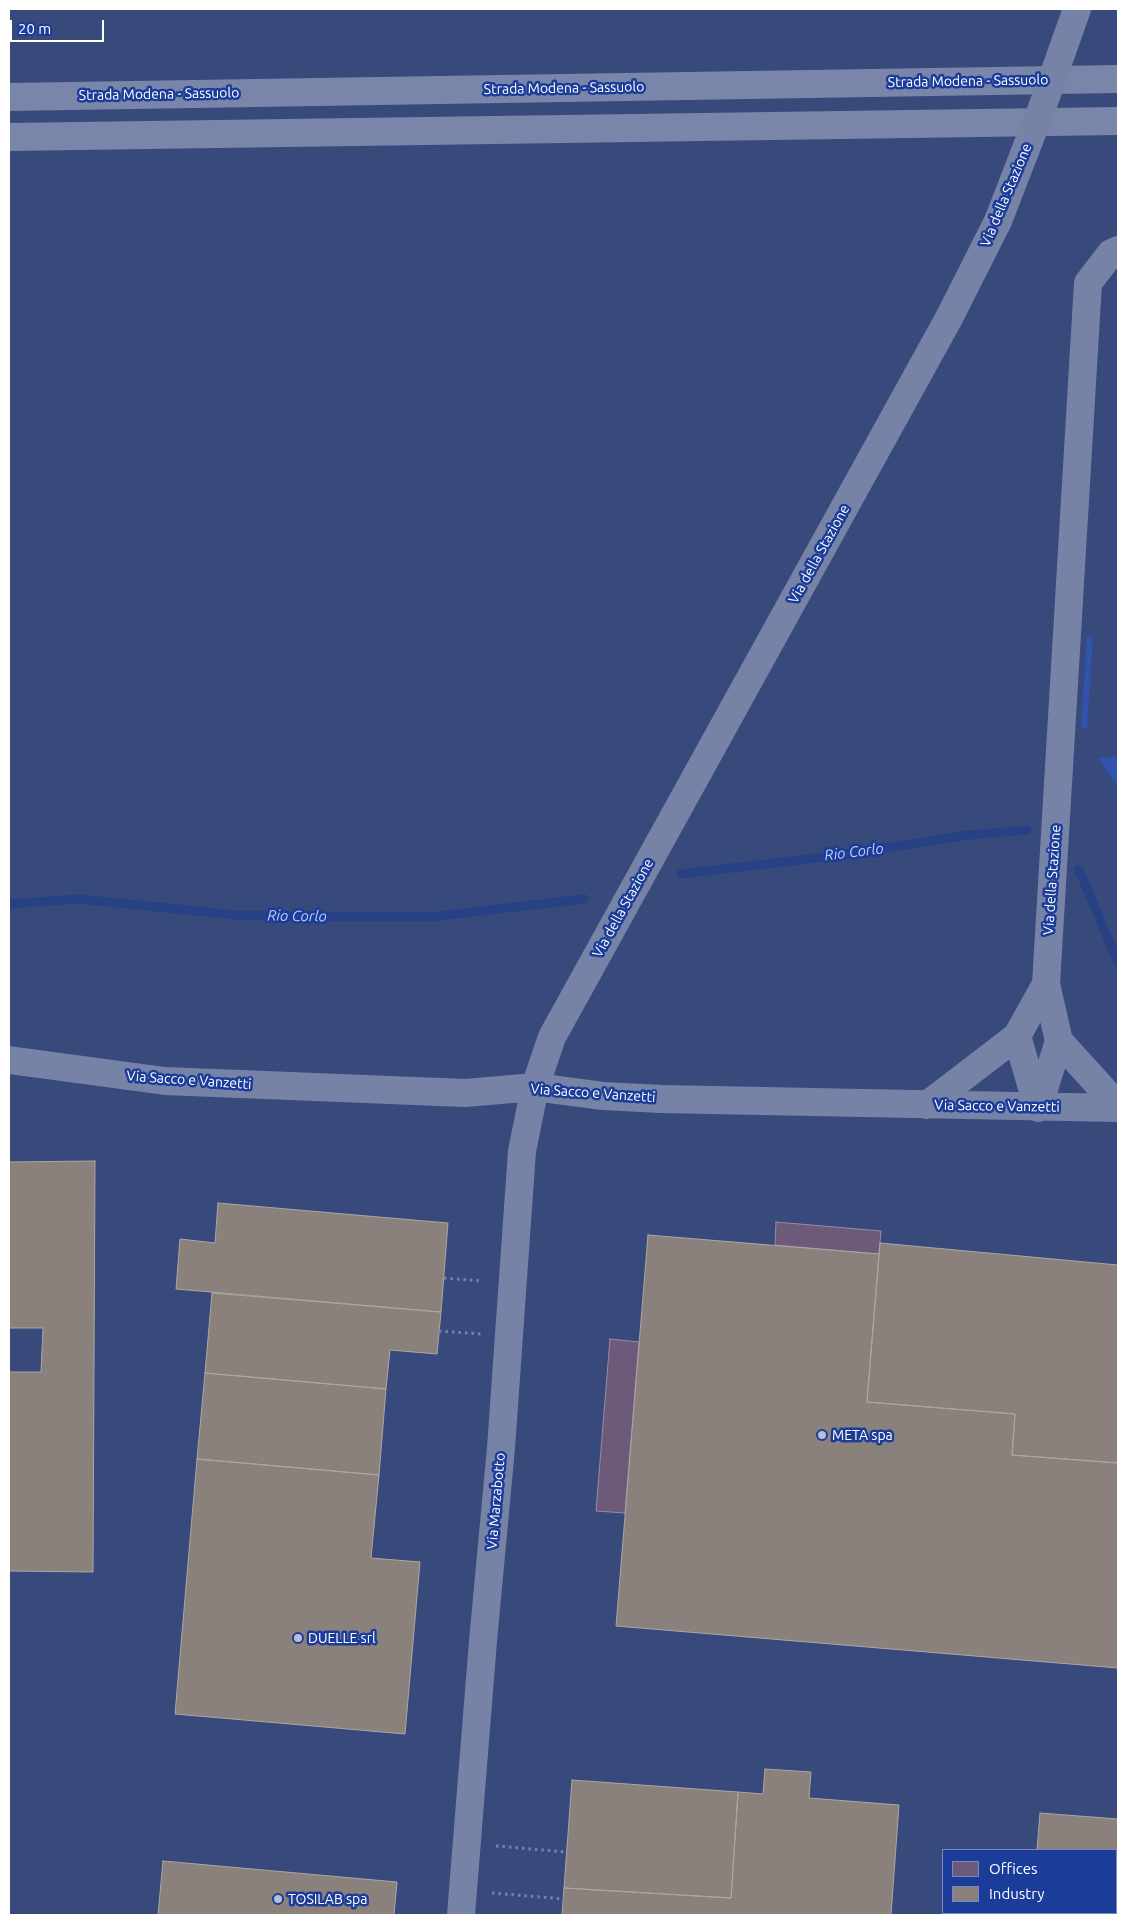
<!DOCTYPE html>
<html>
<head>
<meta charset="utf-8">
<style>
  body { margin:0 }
  #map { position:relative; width:1127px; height:1924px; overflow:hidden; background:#38497c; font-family:Ubuntu,sans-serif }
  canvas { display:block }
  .frame { position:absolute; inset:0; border:10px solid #fff; pointer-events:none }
  .legend { position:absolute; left:942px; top:1849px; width:175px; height:65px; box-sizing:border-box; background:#1b3c99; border:1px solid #768ac2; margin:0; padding:6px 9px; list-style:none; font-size:15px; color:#fff }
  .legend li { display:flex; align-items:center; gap:10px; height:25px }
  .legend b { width:25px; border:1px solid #768ac2 }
  .scale { position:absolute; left:10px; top:20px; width:94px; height:22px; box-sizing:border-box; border:2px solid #fff; border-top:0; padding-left:6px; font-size:15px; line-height:18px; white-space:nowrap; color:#fff; -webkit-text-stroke:4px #1b3c99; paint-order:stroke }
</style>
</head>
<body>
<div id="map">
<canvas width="1127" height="1924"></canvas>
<div class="frame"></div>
<ul class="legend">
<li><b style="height:14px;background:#6d597a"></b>Offices</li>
<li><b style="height:14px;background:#8a817c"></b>Industry</li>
</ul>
<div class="scale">20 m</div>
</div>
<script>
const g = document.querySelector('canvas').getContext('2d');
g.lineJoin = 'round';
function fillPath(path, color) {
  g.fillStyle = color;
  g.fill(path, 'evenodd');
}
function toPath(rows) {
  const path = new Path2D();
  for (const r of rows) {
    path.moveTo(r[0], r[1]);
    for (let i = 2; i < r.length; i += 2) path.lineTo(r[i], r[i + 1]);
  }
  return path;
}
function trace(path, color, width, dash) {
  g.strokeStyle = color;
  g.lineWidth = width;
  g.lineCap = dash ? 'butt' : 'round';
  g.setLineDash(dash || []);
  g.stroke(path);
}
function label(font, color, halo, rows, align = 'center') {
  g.font = font + ' Ubuntu,sans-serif';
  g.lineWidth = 5;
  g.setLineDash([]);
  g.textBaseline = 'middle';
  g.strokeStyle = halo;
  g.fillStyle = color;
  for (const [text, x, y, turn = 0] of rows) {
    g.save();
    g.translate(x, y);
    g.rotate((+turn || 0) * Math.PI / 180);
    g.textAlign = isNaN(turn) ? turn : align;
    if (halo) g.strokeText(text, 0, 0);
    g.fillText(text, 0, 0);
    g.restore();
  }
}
fillPath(toPath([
  [1087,636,1093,637,1087,728,1081,728],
  [1118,756,1118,788,1099,758]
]), '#3053ae');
const offices = toPath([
  [776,1222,881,1231,879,1254,775,1245,776,1222],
  [610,1339,639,1342,625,1513,596,1511,610,1339]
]);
fillPath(offices, '#6d597a');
trace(offices, '#998ba2', 1);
const industry = toPath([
  [95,1161,93,1572,9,1571,9,1372,41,1372,43,1328,9,1328,9,1162,95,1161],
  [218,1203,448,1223,441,1312,176,1289,180,1239,215,1243,218,1203],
  [648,1235,879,1254,867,1402,1015,1414,1012,1455,1118,1463,1118,1668,616,1626,648,1235],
  [880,1243,1118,1265,1118,1463,1012,1455,1015,1414,867,1402,880,1243],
  [212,1293,441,1312,437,1354,390,1350,386,1389,205,1373,212,1293],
  [205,1373,386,1389,379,1475,197,1459,205,1373],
  [197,1459,379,1475,371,1558,420,1562,405,1734,175,1714,197,1459],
  [765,1769,811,1772,809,1798,899,1805,891,1915,562,1915,564,1888,731,1898,738,1792,763,1794,765,1769],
  [572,1780,738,1792,731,1898,564,1888,572,1780],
  [1040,1813,1118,1819,1118,1915,1032,1915,1032,1913,1116,1913,1116,1850,1037,1850,1040,1813],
  [163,1861,397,1882,394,1915,158,1915,163,1861]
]);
fillPath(industry, '#8a817c');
trace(industry, '#ada7a3', 1);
trace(toPath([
  [1079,870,1118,962],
  [681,874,825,857,969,835,1027,830],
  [9,904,78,899,236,915,307,917,430,917,584,899]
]), '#284084', 9);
trace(toPath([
  [444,1278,483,1281],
  [439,1331,481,1334],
  [496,1846,567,1852],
  [492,1893,564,1899]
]), '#7783a6', 3, [2.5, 4]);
trace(toPath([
  [1118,250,1111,253,1088,283,1046,984,1059,1041,1118,1106],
  [1017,1036,1038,1108],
  [9,1060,165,1081,465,1093,535,1087,603,1096,661,1099,1118,1108],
  [927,1105,1017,1036,1046,984],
  [1038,1108,1059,1041],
  [461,1915,483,1641,501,1448,522,1151,535,1087,552,1037,949,318,998,221]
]), '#7783a6', 28);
trace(toPath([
  [9,97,1118,79],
  [9,137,1118,121]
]), '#7a86a9', 28);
trace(toPath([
  [998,221,1043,105,1077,9]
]), '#7783a6', 28);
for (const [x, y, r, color] of [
  [822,1435,5,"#b9bfd1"],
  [298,1638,5,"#b9bfd1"],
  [278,1899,5,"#b9bfd1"]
]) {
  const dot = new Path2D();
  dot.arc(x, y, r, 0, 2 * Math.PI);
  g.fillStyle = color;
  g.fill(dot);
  trace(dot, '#1b3c99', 2);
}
label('14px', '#fff', '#1b3c99', [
  ["Strada Modena - Sassuolo",968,81,-1],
  ["Strada Modena - Sassuolo",564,88,-1],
  ["Strada Modena - Sassuolo",159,94,-1],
  ["Via della Stazione",1006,195,-67],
  ["Via della Stazione",819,554,-61],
  ["Via della Stazione",1052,880,-86],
  ["Via della Stazione",623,908,-61],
  ["Via Sacco e Vanzetti",189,1080,4],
  ["Via Sacco e Vanzetti",593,1093,4],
  ["Via Sacco e Vanzetti",997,1106,1],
  ["Via Marzabotto",496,1501,-85]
]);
label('14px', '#fff', '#1b3c99', [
  ["META spa",832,1435],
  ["DUELLE srl",308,1638],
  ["TOSILAB spa",288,1899]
], 'left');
label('italic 15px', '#bccdf7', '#1b3c99', [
  ["Rio Corlo",854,852,-7],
  ["Rio Corlo",297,916,1]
]);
</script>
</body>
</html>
